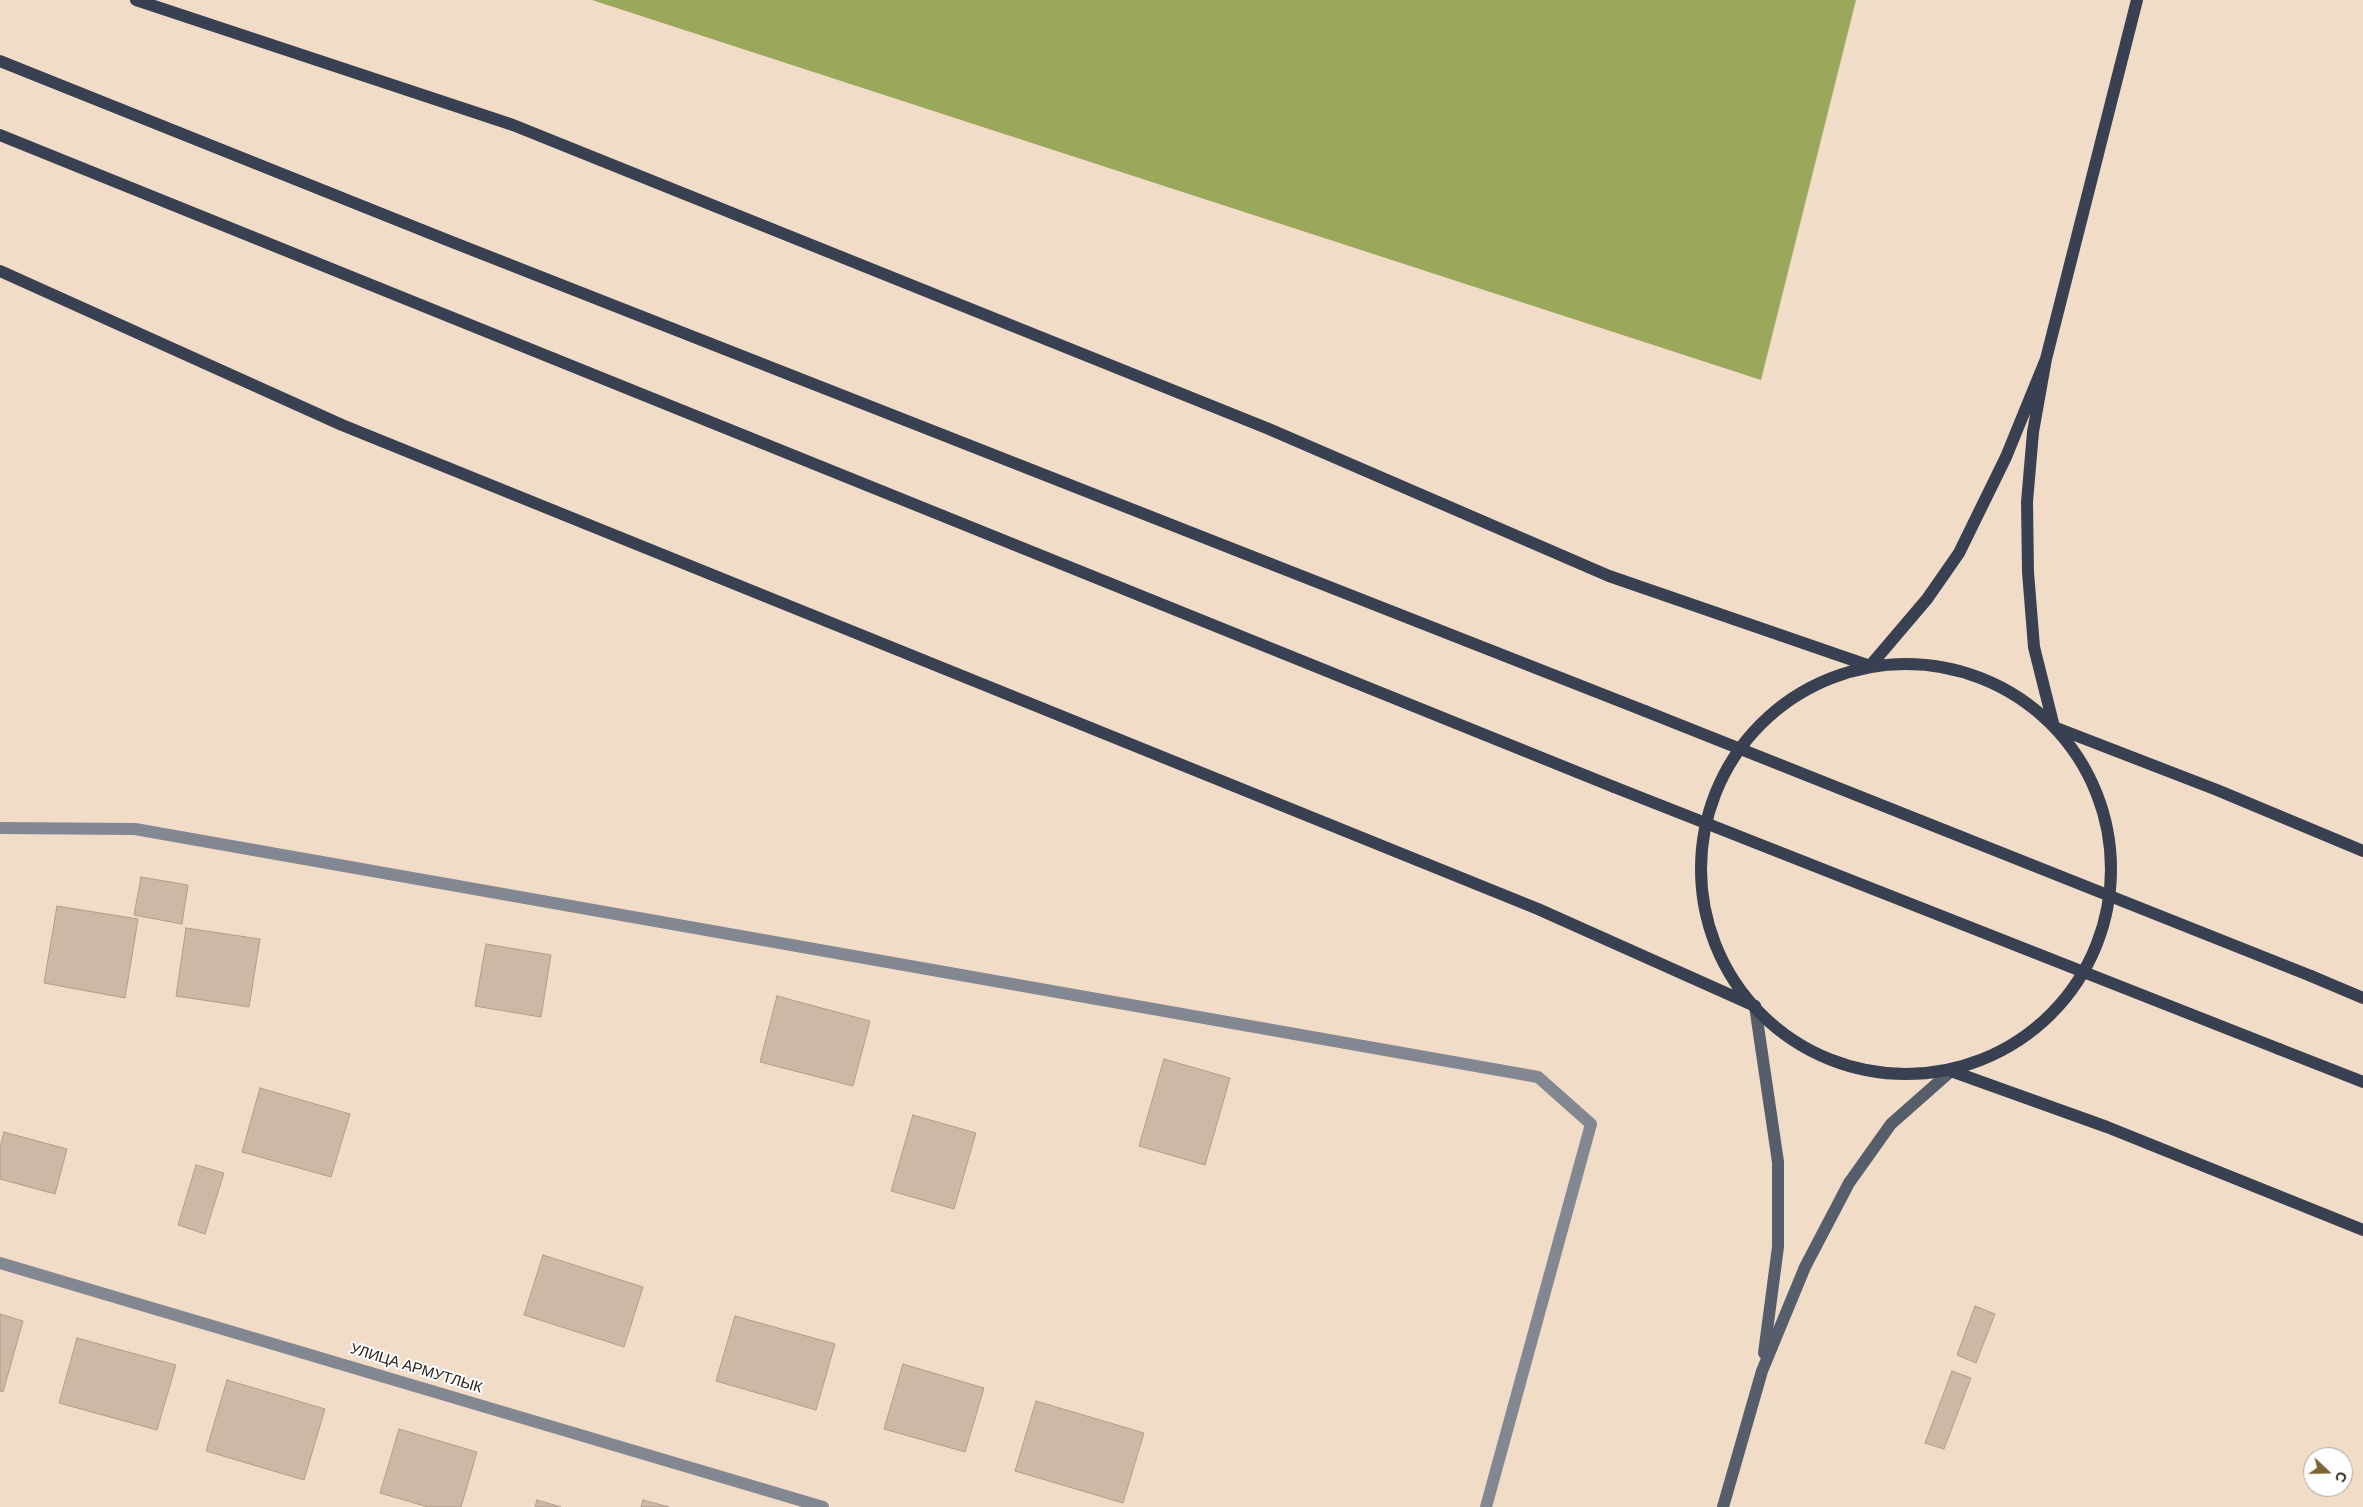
<!DOCTYPE html>
<html>
<head>
<meta charset="utf-8">
<style>
  body { margin:0 }
  #map { position:relative; width:2363px; height:1507px; overflow:hidden; background:#f1dcc8; font-family:"DM Sans",sans-serif }
  canvas { display:block }
  .north { position:absolute; left:2303px; top:1447px; width:50px; height:50px; box-sizing:border-box; background:#fff; border:1px solid #a8a5a2; border-radius:50%; rotate:111deg; font-size:14px; font-weight:700; line-height:20px; text-align:center; color:#261e17 }
  .north::after { content:''; display:block; margin:auto; width:18px; height:22px; background:#7c6334; clip-path:polygon(50% 0,100% 100%,50% 72%,0 100%) }
</style>
</head>
<body>
<div id="map">
<canvas width="2363" height="1507"></canvas>
<div class="north">С</div>
</div>
<script>
const g = document.querySelector('canvas').getContext('2d');
g.lineJoin = 'round';
function fillPath(path, color) {
  g.fillStyle = color;
  g.fill(path, 'evenodd');
}
function toPath(rows) {
  const path = new Path2D();
  for (const r of rows) {
    if (r.length === 3) {
      path.moveTo(r[0] + r[2], r[1]);
      path.arc(r[0], r[1], r[2], 0, 2 * Math.PI);
      continue;
    }
    path.moveTo(r[0], r[1]);
    for (let i = 2; i < r.length; i += 2) path.lineTo(r[i], r[i + 1]);
  }
  return path;
}
function trace(path, color, width, dash) {
  g.strokeStyle = color;
  g.lineWidth = width;
  g.lineCap = dash ? 'butt' : 'round';
  g.setLineDash(dash || []);
  g.stroke(path);
}
function label(font, color, halo, rows, align = 'center') {
  g.font = font + ' "DM Sans",sans-serif';
  g.lineWidth = 4;
  g.setLineDash([]);
  g.textBaseline = 'middle';
  g.strokeStyle = halo;
  g.fillStyle = color;
  for (const [text, x, y, turn = 0] of rows) {
    g.save();
    g.translate(x, y);
    g.rotate((+turn || 0) * Math.PI / 180);
    g.textAlign = isNaN(turn) ? turn : align;
    if (halo) g.strokeText(text, 0, 0);
    g.fillText(text, 0, 0);
    g.restore();
  }
}
fillPath(toPath([
  [592,0,1856,0,1761,380]
]), '#9ba75a');
const building = toPath([
  [141,877,188,885,182,924,134,915,141,877],
  [57,906,138,919,125,998,44,983,57,906],
  [186,928,260,939,249,1007,176,996,186,928],
  [486,944,551,955,541,1017,475,1006,486,944],
  [777,996,870,1021,853,1086,760,1062,777,996],
  [1164,1059,1230,1078,1205,1165,1139,1146,1164,1059],
  [260,1088,350,1114,331,1177,242,1152,260,1088],
  [913,1115,976,1133,954,1209,891,1191,913,1115],
  [4,1132,67,1149,55,1194,0,1179,0,1147,4,1132],
  [196,1165,224,1173,205,1234,178,1225,196,1165],
  [543,1255,643,1287,624,1347,524,1315,543,1255],
  [1975,1306,1995,1314,1976,1363,1957,1355,1975,1306],
  [0,1314,23,1321,3,1392,0,1391,0,1314],
  [735,1316,835,1344,816,1410,716,1381,735,1316],
  [77,1338,176,1365,157,1430,59,1403,77,1338],
  [903,1364,984,1388,965,1452,884,1429,903,1364],
  [1952,1371,1971,1378,1944,1449,1925,1443,1952,1371],
  [227,1380,325,1409,304,1480,206,1451,227,1380],
  [1036,1401,1144,1433,1123,1503,1015,1471,1036,1401],
  [399,1429,477,1452,461,1507,428,1507,380,1493,399,1429],
  [537,1500,561,1507,535,1507,537,1500],
  [643,1500,669,1507,641,1507,643,1500]
]);
fillPath(building, '#ccb8a5');
trace(building, '#b09d8a', 1);
trace(toPath([
  [0,828,135,829,1538,1077,1591,1124,1486,1507],
  [0,1263,823,1507]
]), '#828791', 12);
trace(toPath([
  [1755,1006,1778,1162,1778,1247,1764,1353],
  [1723,1507,1762,1371,1805,1267,1849,1183,1891,1124,1951,1071]
]), '#575e6b', 12);
trace(toPath([
  [136,0,513,125,1269,429,1609,576,1870,666,1927,599,1959,553,2006,457,2046,359],
  [2137,0,2046,359,2033,432,2027,502,2028,572,2034,647,2054,727,2217,790,2363,851],
  [0,61,447,240,1645,711],
  [0,135,1614,787],
  [0,271,342,425,1538,909,1755,1006],
  [1906,869,205],
  [2311,976,2363,998],
  [2279,1049,2363,1082],
  [1951,1071,2107,1127,2363,1230]
]), '#394051', 12);
trace(toPath([
  [1645,711,2311,976],
  [1614,787,2279,1049]
]), '#394051', 12);
label('15px', '#261e17', '#fff', [
  ["УЛИЦА АРМУТЛЫК",416,1369,17]
]);
</script>
</body>
</html>
